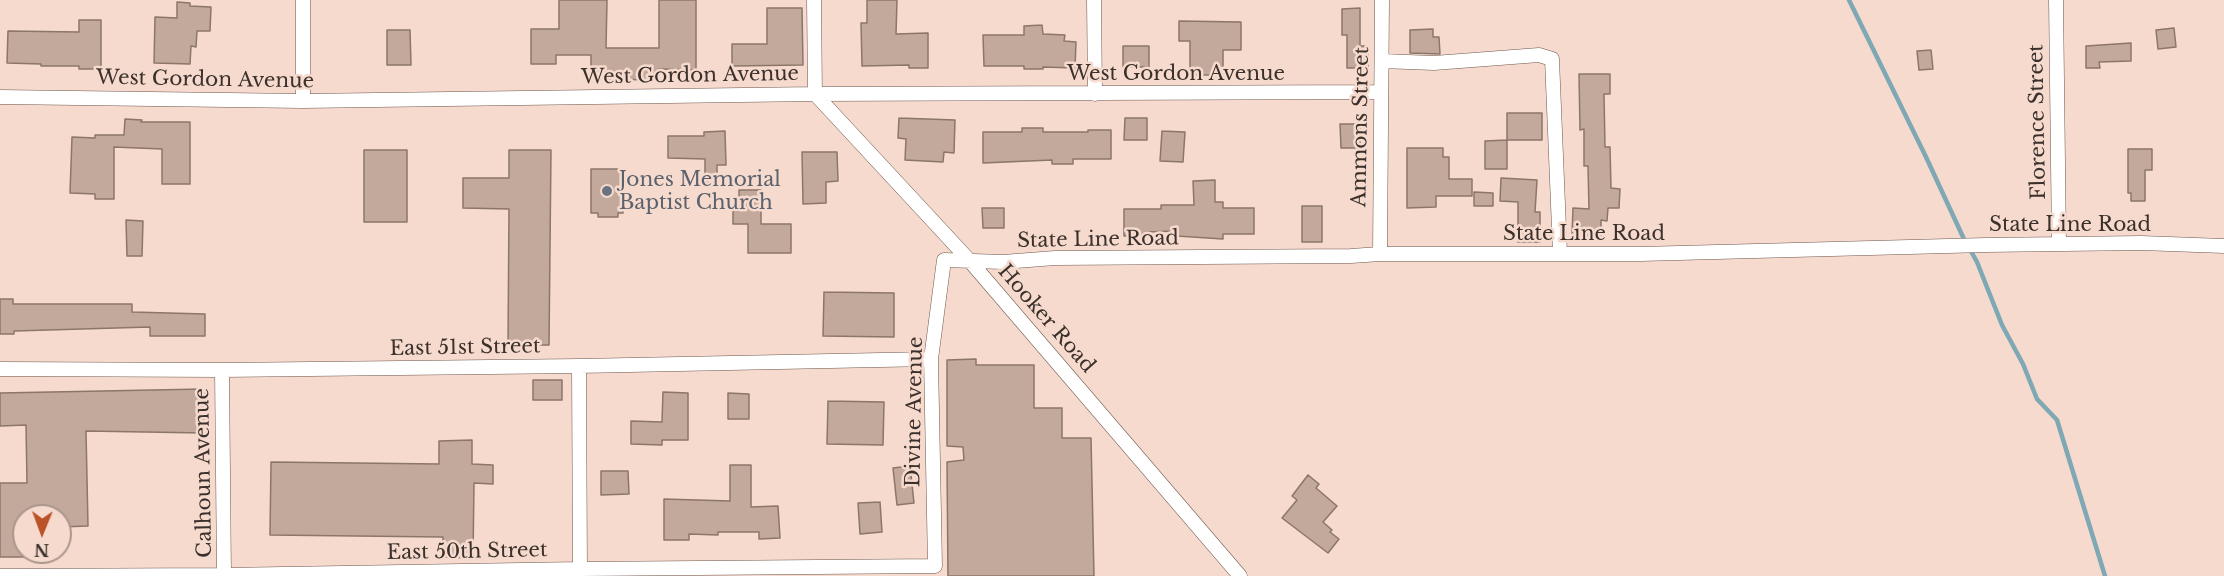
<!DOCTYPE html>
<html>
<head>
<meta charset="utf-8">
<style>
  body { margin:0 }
  #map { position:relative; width:2224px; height:576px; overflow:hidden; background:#f5dacd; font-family:"Libre Baskerville",serif }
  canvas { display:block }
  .north { position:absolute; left:12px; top:504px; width:60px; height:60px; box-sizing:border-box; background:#f5dacd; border:2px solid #ab968c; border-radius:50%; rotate:181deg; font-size:16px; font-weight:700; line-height:24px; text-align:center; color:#3b302b }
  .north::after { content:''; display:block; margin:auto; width:21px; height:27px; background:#ba5328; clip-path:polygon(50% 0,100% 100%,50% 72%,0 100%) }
</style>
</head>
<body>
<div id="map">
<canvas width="2224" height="576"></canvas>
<div class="north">N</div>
</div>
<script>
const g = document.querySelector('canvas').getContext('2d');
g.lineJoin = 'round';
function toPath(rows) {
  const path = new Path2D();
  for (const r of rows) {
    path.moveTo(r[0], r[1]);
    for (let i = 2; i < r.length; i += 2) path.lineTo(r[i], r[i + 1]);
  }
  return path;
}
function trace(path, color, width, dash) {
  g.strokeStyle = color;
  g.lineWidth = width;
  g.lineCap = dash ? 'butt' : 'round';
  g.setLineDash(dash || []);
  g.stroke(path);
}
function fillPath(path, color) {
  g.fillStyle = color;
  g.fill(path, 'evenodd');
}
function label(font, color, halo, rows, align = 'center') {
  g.font = font + ' "Libre Baskerville",serif';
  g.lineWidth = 5;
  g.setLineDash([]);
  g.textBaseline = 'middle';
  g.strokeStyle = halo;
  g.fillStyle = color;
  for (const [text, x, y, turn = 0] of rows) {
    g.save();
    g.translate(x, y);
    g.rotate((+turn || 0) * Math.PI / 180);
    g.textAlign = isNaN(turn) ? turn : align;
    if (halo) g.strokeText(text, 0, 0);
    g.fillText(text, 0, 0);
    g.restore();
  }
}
trace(toPath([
  [1849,0,1926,157,1963,237,1977,262,2002,325,2023,364,2037,399,2057,420,2105,576]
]), '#7ea8b4', 4.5);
const building = toPath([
  [559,0,607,0,606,48,659,48,659,0,696,0,696,70,659,69,659,80,591,79,591,55,556,55,556,64,531,64,531,29,559,29,559,0],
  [867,0,897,0,896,34,928,33,928,68,909,68,909,65,862,66,861,23,867,23,867,0],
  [177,2,190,3,190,6,211,7,210,31,197,31,196,47,191,46,190,64,154,63,155,17,177,18,177,2],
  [767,8,802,8,803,65,732,66,732,44,767,44,767,8],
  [1360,8,1360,46,1368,46,1368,68,1347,68,1347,35,1342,35,1342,9,1360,8],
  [79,20,101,20,101,69,79,69,79,66,41,66,41,64,7,63,8,31,79,32,79,20],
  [1179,21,1241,22,1241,50,1223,50,1223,75,1190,75,1190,41,1179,41,1179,21],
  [1042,25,1043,34,1065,35,1064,41,1076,42,1075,68,1043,67,1043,69,1024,69,1024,66,984,66,983,35,1024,35,1024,26,1042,25],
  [2174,28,2176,47,2158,49,2156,30,2174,28],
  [1433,29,1433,37,1439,37,1440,54,1410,53,1410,30,1433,29],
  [387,30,410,30,411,65,387,65,387,30],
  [2131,43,2131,61,2099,62,2100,68,2086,68,2086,46,2131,43],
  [1123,46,1149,46,1149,67,1123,67,1123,46],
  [1931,50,1933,69,1919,70,1917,51,1931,50],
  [1579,74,1610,74,1610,94,1604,94,1605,147,1610,147,1611,188,1620,189,1619,208,1608,208,1607,221,1601,220,1601,236,1572,235,1573,208,1589,209,1588,166,1584,166,1584,129,1580,130,1579,74],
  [1507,113,1542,113,1542,140,1507,140,1507,113],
  [899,118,955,120,954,153,944,152,943,162,905,160,906,139,898,138,899,118],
  [1125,118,1147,118,1147,140,1124,140,1125,118],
  [125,119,142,120,141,122,190,122,190,184,162,184,162,149,114,147,114,199,95,199,95,194,70,193,72,137,95,138,95,135,124,135,125,119],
  [1340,124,1360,124,1360,148,1341,148,1340,124],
  [1022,128,1043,128,1043,132,1088,132,1088,130,1111,130,1111,159,1073,159,1073,164,1052,164,1052,160,983,163,983,132,1022,132,1022,128],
  [725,131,726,165,717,165,717,184,705,183,705,159,668,158,668,136,704,136,704,132,725,131],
  [1162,131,1185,132,1183,162,1160,161,1162,131],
  [1507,140,1507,169,1485,169,1485,141,1507,140],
  [1407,148,1443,148,1443,157,1449,157,1449,179,1472,179,1472,196,1436,196,1436,207,1407,208,1407,148],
  [2128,149,2152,149,2152,170,2145,170,2145,201,2131,201,2131,193,2128,193,2128,149],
  [364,150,407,150,407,222,364,222,364,150],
  [509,150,551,150,549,345,508,345,509,209,463,208,463,178,509,178,509,150],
  [802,152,837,152,838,181,826,182,826,203,803,204,802,152],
  [591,169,623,169,623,213,618,213,618,217,598,217,598,213,591,213,591,169],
  [1501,178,1537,180,1535,212,1540,212,1540,242,1518,242,1518,202,1500,201,1501,178],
  [1215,180,1215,202,1223,202,1223,208,1254,208,1254,234,1223,234,1223,239,1177,236,1177,231,1146,232,1146,236,1124,236,1124,209,1161,209,1161,205,1194,205,1193,181,1215,180],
  [739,190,761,190,761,224,791,224,791,253,748,253,748,224,733,224,733,211,739,211,739,190],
  [1474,192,1493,193,1493,206,1474,206,1474,192],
  [1302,206,1322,206,1322,242,1302,242,1302,206],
  [982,208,1004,208,1004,228,983,228,982,208],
  [126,220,143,221,142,256,127,256,126,220],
  [824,292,894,293,894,337,823,336,824,292],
  [0,299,13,299,13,304,132,304,132,312,205,314,205,336,150,336,150,327,14,331,14,334,0,334,0,299],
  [976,359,976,365,1034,365,1034,408,1062,408,1062,438,1091,438,1094,576,948,576,947,462,964,460,963,447,947,446,947,360,976,359],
  [533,380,562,380,562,400,533,400,533,380],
  [204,389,204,433,86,431,88,526,60,527,60,516,24,516,24,557,0,557,0,483,27,483,26,425,0,426,0,393,204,389],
  [663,392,688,393,688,440,662,440,662,445,631,444,631,421,662,422,663,392],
  [728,393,749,394,749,419,728,419,728,393],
  [828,401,884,402,883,445,827,444,828,401],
  [472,440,472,464,493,465,493,484,474,483,473,558,443,557,443,537,270,535,271,462,439,464,439,441,472,440],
  [730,465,751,465,751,507,778,506,780,538,759,539,759,532,718,532,718,535,689,534,689,540,664,540,664,499,730,501,730,465],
  [910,466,914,503,897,505,893,468,910,466],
  [601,471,628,471,629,494,601,495,601,471],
  [1308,475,1319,484,1316,488,1337,506,1323,522,1332,530,1330,532,1339,539,1328,553,1282,518,1297,500,1292,496,1308,475],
  [880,502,882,532,860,534,858,503,880,502]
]);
fillPath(building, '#c2a99c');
trace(building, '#8c7569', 1.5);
const minor = toPath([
  [303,0,303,101],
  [814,0,815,94,969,260,1240,576],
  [1094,0,1095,94],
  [2056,0,2059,244],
  [1382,61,1434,63,1539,55,1552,59,1560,253],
  [0,97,303,101,815,94,1381,92],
  [1380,254,1382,0],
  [579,366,580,576],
  [0,369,222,370,579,366,931,359],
  [222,370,224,576],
  [0,576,224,575,580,569,935,566,931,359,944,260,1003,262,1055,258,1351,256,1380,254,1640,254,1986,245,2141,243,2224,246]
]);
trace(minor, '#6e574c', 15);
trace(minor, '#fff', 14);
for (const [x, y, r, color] of [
  [607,191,6,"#6b7280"]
]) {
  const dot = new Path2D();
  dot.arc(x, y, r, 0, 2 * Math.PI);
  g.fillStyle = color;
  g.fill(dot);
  trace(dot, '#f5dacd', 2);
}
label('20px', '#3b302b', '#f5dacd', [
  ["West Gordon Avenue",1176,74],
  ["West Gordon Avenue",690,76,-1],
  ["West Gordon Avenue",205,80,1],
  ["Florence Street",2038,122,-91],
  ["Ammons Street",1361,127,-89],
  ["State Line Road",2070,225],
  ["State Line Road",1584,234],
  ["State Line Road",1098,240,-1],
  ["Hooker Road",1046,319,49],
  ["East 51st Street",465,348,-1],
  ["Divine Avenue",915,412,-89],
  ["Calhoun Avenue",204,473,-91],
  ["East 50th Street",467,552,-1]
]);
label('20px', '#5b616d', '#f5dacd', [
  ["Jones Memorial",619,180],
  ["Baptist Church",619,203]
], 'left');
</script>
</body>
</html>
